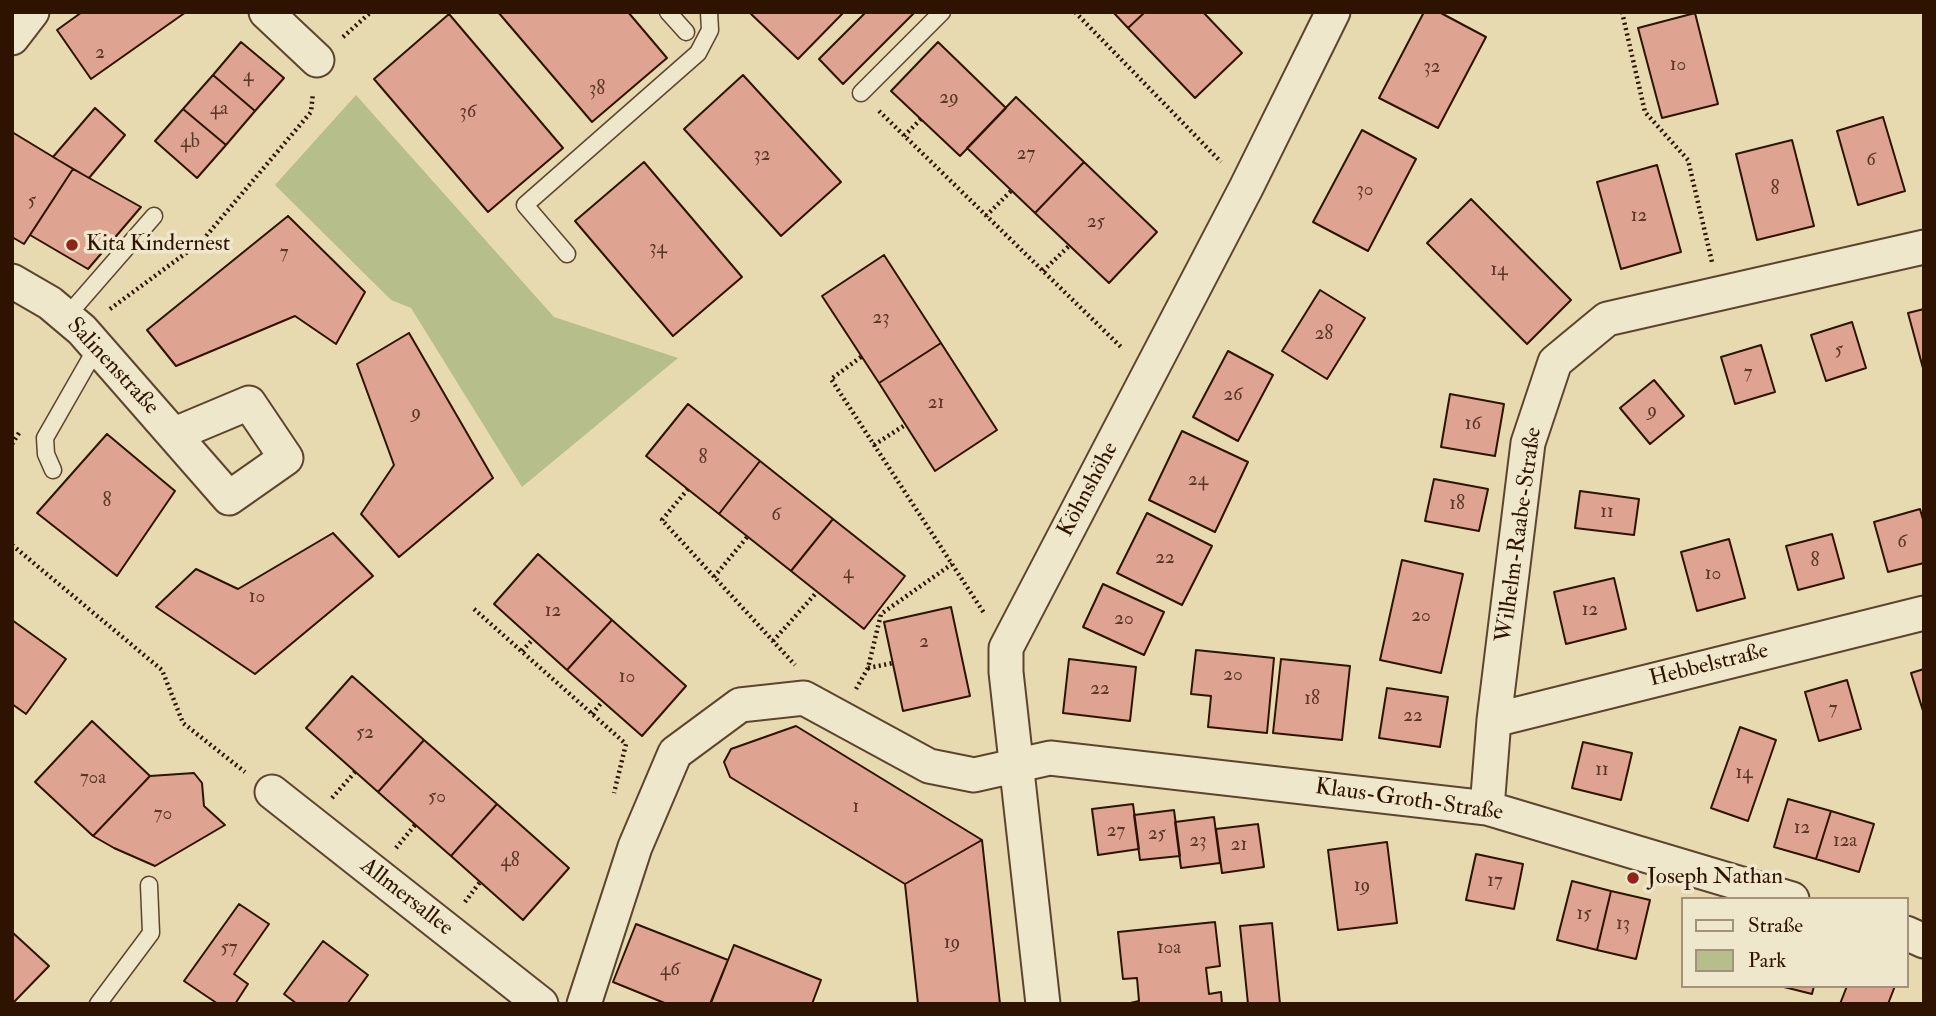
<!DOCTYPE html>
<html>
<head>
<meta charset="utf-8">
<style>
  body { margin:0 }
  #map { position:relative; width:1936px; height:1016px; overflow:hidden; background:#e7dab0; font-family:"IM FELL Double Pica",serif }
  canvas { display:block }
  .frame { position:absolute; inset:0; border:14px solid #2e1301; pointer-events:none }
  .legend { position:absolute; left:1681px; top:897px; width:228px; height:91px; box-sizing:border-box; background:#efe7cc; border:2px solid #a2927b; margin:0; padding:9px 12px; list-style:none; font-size:21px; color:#2e1301 }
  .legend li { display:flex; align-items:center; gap:14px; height:35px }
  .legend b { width:35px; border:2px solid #a2927b }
</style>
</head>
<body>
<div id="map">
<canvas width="1936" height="1016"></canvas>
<div class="frame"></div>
<ul class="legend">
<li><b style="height:9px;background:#efe7cc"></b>Straße</li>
<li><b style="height:19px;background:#b6bf8b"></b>Park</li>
</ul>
</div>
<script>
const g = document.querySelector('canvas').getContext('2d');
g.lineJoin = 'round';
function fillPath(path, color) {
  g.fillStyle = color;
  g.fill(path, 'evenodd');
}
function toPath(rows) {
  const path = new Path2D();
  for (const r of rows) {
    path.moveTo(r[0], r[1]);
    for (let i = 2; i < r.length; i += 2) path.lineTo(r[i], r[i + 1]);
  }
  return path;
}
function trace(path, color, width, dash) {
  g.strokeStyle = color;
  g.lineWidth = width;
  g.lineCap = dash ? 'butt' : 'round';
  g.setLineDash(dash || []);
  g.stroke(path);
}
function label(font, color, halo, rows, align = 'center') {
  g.font = font + ' "IM FELL Double Pica",serif';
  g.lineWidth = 7;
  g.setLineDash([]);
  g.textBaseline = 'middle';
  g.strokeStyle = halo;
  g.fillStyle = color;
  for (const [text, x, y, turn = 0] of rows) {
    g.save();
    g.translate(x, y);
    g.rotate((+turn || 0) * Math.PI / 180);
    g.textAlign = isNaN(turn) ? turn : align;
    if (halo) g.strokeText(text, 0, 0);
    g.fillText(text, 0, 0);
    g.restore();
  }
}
fillPath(toPath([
  [356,95,554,317,678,358,522,487,411,308,391,300,275,185]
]), '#b6bf8b');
const building = toPath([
  [82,12,186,12,91,79,57,30,82,12],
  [498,12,628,12,667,58,592,122,498,12],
  [749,12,844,12,798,59,749,12],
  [866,12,915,12,843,84,819,59,866,12],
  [1113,12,1145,12,1128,28,1113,12],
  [1145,12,1203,12,1242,53,1195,98,1128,28,1145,12],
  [1424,12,1439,12,1486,37,1438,128,1379,98,1424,12],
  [1695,13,1718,104,1662,118,1638,28,1695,13],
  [449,14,563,148,488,212,374,79,449,14],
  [241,42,284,78,255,111,213,75,241,42],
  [938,42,1006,108,960,156,891,91,938,42],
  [213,75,255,111,226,145,183,109,213,75],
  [743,75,841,182,781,236,684,129,743,75],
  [1016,97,1084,162,1035,213,967,148,1016,97],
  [95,108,125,135,89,178,53,157,95,108],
  [183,109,226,145,197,178,155,141,183,109],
  [1883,117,1905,191,1858,205,1837,131,1883,117],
  [1362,130,1416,159,1368,251,1313,222,1362,130],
  [12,132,73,169,24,244,12,237,12,132],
  [1792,140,1814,226,1757,240,1736,154,1792,140],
  [644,162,742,277,673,336,575,221,644,162],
  [1084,162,1157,232,1109,283,1035,213,1084,162],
  [1657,165,1681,252,1621,269,1597,182,1657,165],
  [73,169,141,207,88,269,30,235,73,169],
  [1471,199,1571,300,1527,344,1427,243,1471,199],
  [288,216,365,292,336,344,295,316,176,366,147,330,288,216],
  [884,255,941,343,879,383,822,296,884,255],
  [1320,290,1365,318,1327,379,1282,351,1320,290],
  [1924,309,1924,372,1908,313,1924,309],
  [1852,322,1866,368,1826,381,1811,335,1852,322],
  [409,333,493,478,399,557,361,514,394,465,357,364,409,333],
  [941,343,997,430,935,471,879,383,941,343],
  [1761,345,1775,392,1735,404,1721,357,1761,345],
  [1228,351,1273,375,1238,441,1193,417,1228,351],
  [1654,380,1684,416,1650,444,1620,408,1654,380],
  [1450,394,1504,404,1495,456,1441,447,1450,394],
  [688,404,760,461,719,514,646,456,688,404],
  [1182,431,1248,462,1215,532,1149,500,1182,431],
  [107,434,175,491,117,576,37,513,107,434],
  [760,461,833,519,791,571,719,514,760,461],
  [1434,479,1488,489,1479,531,1425,521,1434,479],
  [1580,491,1639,499,1634,535,1575,528,1580,491],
  [1920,509,1924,523,1924,563,1888,572,1874,522,1920,509],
  [1147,513,1212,546,1182,605,1117,573,1147,513],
  [833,519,905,576,864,629,791,571,833,519],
  [333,533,373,576,255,674,156,607,196,569,238,589,333,533],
  [1832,534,1844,578,1798,590,1786,546,1832,534],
  [1729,539,1745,598,1697,611,1681,552,1729,539],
  [538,554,612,620,567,670,494,604,538,554],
  [1402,560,1463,574,1441,673,1380,660,1402,560],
  [1614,578,1626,629,1566,644,1554,592,1614,578],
  [1103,584,1164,612,1144,655,1083,627,1103,584],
  [951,607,970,696,903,711,884,622,951,607],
  [12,620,66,659,26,714,12,704,12,620],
  [612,620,686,686,642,736,567,670,612,620],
  [1196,650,1274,658,1267,733,1208,727,1211,696,1191,694,1196,650],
  [1069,659,1136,667,1130,721,1063,713,1069,659],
  [1281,659,1350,666,1342,740,1273,733,1281,659],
  [1924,669,1924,714,1911,673,1924,669],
  [352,676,424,740,378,792,306,728,352,676],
  [1847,680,1861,729,1819,741,1805,692,1847,680],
  [1387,688,1448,697,1440,747,1379,738,1387,688],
  [92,721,150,776,93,836,35,782,92,721],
  [796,726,982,840,905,884,730,777,724,762,731,749,796,726],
  [1740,727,1776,740,1748,821,1711,808,1740,727],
  [424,740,497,804,451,856,378,792,424,740],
  [1583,742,1632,753,1621,800,1572,788,1583,742],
  [194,773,202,783,204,806,225,825,155,866,114,848,93,836,150,776,194,773],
  [1788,799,1831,811,1816,859,1774,847,1788,799],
  [497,804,569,868,523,920,451,856,497,804],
  [1133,804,1139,849,1098,855,1092,809,1133,804],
  [1174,810,1180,856,1140,860,1134,815,1174,810],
  [1831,811,1874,824,1859,872,1816,859,1831,811],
  [1214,817,1220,863,1181,868,1175,822,1214,817],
  [1258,824,1264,867,1222,873,1216,829,1258,824],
  [982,840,1000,1004,918,1004,905,884,982,840],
  [1387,842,1397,923,1338,930,1328,850,1387,842],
  [1476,854,1523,864,1514,909,1466,900,1476,854],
  [1572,881,1611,891,1597,950,1557,940,1572,881],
  [1611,891,1650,900,1636,959,1597,950,1611,891],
  [239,904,269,924,234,974,248,984,235,1004,218,1004,184,981,239,904],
  [1215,922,1220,966,1206,968,1209,994,1221,992,1222,1004,1126,1004,1139,1001,1137,978,1123,979,1118,932,1215,922],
  [1272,923,1280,1004,1248,1004,1240,926,1272,923],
  [636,924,728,960,710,1004,667,1004,613,982,636,924],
  [12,932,49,966,12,1004,12,932],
  [323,941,368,975,347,1004,297,1004,284,994,323,941],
  [734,945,821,980,812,1004,711,1003,734,945],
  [1780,986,1814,986,1812,994,1780,986],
  [1847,986,1895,986,1888,1004,1840,1004,1847,986]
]);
fillPath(building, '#dfa391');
trace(building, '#2e1301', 2);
const service = toPath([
  [668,12,686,32],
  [861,93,942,12],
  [567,254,525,205,698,53,710,30,709,12],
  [66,317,154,216],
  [53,470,46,454,45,438,97,347],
  [98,1004,151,933,149,885]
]);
const minor = toPath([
  [266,12,317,60],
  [12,38,32,12],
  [12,281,50,303,82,330,229,498,286,458,249,403,175,434],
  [1494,720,1924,613],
  [272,792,541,1004],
  [1487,808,1494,720,1528,443,1555,362,1607,319,1924,247],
  [1906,933,1924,941],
  [584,1004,635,847,675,753,740,705,804,698,929,766,974,775,1050,758,1487,808,1792,899],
  [1043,1004,1006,672,1006,648,1246,188,1333,12]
]);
trace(service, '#5c452d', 19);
trace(minor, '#5c452d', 37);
trace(toPath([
  [1075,12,1221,162],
  [1622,12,1645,112,1688,160,1712,262],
  [343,37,371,12],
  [879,111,1123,349],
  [904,136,921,119],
  [986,216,1012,190],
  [1043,271,1069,246],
  [110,309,201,242,311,112,313,93],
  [861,357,831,379,984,613],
  [12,444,19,433],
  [874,445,905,425],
  [688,489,662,520,795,665],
  [12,545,162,670,183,723,245,772],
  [714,577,748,536],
  [474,609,626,744,614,793],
  [773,641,817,592],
  [522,651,533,639],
  [868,668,893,663],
  [856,689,868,668,881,614,952,564],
  [592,714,603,701],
  [332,798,355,772],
  [396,848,415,825],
  [465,902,480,882]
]), '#2e1301', 4.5, [2, 3.5]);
trace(service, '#efe7cc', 16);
trace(minor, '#efe7cc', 33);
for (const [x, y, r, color] of [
  [72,245,7,"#8f2418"],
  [1633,878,7,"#8f2418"]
]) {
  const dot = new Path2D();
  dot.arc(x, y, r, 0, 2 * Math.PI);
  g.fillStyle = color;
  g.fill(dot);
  trace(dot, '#efe7cc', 2.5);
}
label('19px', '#5a3725', null, [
  ["2",100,54],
  ["10",1678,66],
  ["32",1432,68],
  ["4",248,77],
  ["38",597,90],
  ["29",949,99],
  ["4a",219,110],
  ["36",468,113],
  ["4b",190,143],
  ["27",1026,155],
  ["32",762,156],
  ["6",1871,161],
  ["8",1775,190],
  ["30",1365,191],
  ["5",32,202],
  ["12",1639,217],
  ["25",1096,223],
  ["34",658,249],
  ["7",284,254],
  ["14",1499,271],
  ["23",881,319],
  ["28",1324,335],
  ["5",1839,351],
  ["7",1748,374],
  ["26",1233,396],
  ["21",936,404],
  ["9",1652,412],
  ["9",416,414],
  ["16",1473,425],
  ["8",703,459],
  ["24",1198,481],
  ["8",107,502],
  ["18",1457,505],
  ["11",1607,513],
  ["6",776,516],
  ["6",1902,543],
  ["22",1165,559],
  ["8",1815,562],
  ["4",848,574],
  ["10",1713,575],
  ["10",257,598],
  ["12",1590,611],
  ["12",553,612],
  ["20",1421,617],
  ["20",1124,620],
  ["2",924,643],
  ["20",1233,676],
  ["10",627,678],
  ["22",1100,690],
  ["18",1312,700],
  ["7",1833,710],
  ["22",1413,717],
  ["52",365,734],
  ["11",1602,771],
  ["14",1744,774],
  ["70a",93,779],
  ["50",437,798],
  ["1",856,808],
  ["70",163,815],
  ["12",1802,829],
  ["27",1116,832],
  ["25",1157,835],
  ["23",1198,842],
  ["12a",1845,842],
  ["21",1239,846],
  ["48",510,862],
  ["17",1495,882],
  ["19",1362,887],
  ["15",1584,915],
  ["13",1623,925],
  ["19",952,944],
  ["57",229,949],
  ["10a",1169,949],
  ["46",670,971]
]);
label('23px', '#2e1301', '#efe7cc', [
  ["Kita Kindernest",86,245],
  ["Joseph Nathan",1647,878]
], 'left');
label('23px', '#2e1301', '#efe7cc', [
  ["Salinenstraße",112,367,47],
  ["Köhnshöhe",1089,490,-62],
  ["Wilhelm-Raabe-Straße",1520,535,-82],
  ["Hebbelstraße",1709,666,-14],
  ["Klaus-Groth-Straße",1409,801,8],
  ["Allmersallee",406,898,38]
]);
</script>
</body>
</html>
